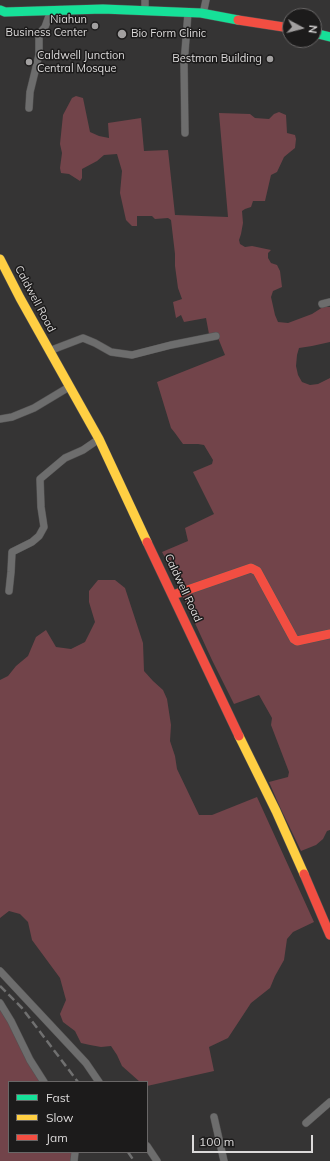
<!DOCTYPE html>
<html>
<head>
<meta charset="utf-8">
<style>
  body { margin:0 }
  #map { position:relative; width:330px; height:1161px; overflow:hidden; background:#353434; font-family:Mulish,sans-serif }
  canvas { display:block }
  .legend { position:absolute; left:8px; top:1081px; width:140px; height:72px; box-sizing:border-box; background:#1c1b1b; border:1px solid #696767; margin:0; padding:5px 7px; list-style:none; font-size:12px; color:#dcdada }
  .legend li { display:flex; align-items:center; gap:8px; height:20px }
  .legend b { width:20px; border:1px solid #696767 }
  .north { position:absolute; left:282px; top:8px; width:40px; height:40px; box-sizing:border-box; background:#1c1b1b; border:1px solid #696767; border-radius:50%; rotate:97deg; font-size:11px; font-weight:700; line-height:16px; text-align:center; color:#dcdada }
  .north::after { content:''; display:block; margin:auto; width:14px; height:18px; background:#a2a0a0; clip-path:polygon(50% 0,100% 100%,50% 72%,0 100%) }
  .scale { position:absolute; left:192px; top:1135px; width:121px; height:18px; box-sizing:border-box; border:2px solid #dcdada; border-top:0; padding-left:5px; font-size:12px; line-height:14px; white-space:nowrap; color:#dcdada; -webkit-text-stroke:3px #1c1b1b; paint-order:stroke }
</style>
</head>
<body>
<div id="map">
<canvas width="330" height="1161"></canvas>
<ul class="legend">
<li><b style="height:5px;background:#16e098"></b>Fast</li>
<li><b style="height:5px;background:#ffcf43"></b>Slow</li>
<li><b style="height:5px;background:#f24e42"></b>Jam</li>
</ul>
<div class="north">N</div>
<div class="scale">100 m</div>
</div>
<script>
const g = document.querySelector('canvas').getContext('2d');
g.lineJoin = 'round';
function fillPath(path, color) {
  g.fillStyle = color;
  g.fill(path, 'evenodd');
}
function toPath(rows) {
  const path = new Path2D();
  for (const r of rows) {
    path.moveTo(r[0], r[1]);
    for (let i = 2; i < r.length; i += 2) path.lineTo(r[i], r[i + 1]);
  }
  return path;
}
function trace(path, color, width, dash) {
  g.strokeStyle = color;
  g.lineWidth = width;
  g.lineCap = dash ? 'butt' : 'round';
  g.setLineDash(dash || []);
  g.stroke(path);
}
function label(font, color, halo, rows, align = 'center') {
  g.font = font + ' Mulish,sans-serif';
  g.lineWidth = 3;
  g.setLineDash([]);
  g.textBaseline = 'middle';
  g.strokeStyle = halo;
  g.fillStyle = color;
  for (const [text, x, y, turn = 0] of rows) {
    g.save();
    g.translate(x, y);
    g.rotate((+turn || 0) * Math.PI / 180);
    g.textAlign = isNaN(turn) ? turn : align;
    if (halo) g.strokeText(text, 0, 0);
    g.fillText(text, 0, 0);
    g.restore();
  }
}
fillPath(toPath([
  [76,96,83,98,90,132,99,136,109,138,108,123,141,118,144,151,168,150,175,215,228,217,219,113,250,114,255,118,269,119,274,114,279,112,286,115,287,133,295,135,296,139,295,148,290,152,284,157,277,172,271,175,265,201,253,201,251,207,245,209,242,211,243,223,241,234,239,240,240,244,245,247,252,246,271,250,268,253,268,258,271,263,277,265,280,271,282,287,273,291,271,297,275,315,278,322,288,323,312,314,323,307,330,307,330,342,312,346,299,348,297,355,296,366,298,375,302,382,310,385,318,384,330,378,330,830,327,831,323,839,316,845,301,851,279,805,269,782,288,777,289,772,271,725,272,718,259,695,234,704,212,660,182,595,182,581,177,574,171,568,162,552,188,541,185,528,214,514,193,472,212,464,213,460,204,445,198,444,183,444,175,433,171,428,157,382,225,355,216,333,209,334,206,318,184,322,181,315,176,318,173,302,182,299,178,288,175,266,175,254,171,220,168,218,155,219,152,216,137,216,137,226,132,226,126,220,120,193,122,171,117,154,104,155,97,161,82,169,82,178,80,181,69,174,61,173,60,168,62,153,60,144,63,115,72,98],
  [98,580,115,580,125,588,143,643,144,671,153,681,163,690,167,699,171,725,170,741,175,756,177,769,199,815,212,815,257,797,314,922,293,932,287,939,284,960,275,976,270,988,251,1003,228,1038,209,1047,214,1071,147,1086,147,1082,140,1082,122,1066,117,1055,111,1046,101,1047,90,1045,81,1043,75,1031,63,1022,60,1014,66,1000,60,978,32,940,28,922,20,914,9,911,0,918,0,680,8,676,16,666,28,656,36,637,46,630,56,647,71,649,85,642,95,622,89,602,89,591],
  [0,1010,11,1021,43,1082,9,1082,9,1152,75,1152,75,1161,0,1161]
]), '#72444a');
const street = toPath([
  [145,11,145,0],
  [203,14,206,0],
  [29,108,30,92,39,55,39,34,45,27,49,16,49,10],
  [185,133,184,64,188,13],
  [322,304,330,302],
  [49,351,83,338,95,343,111,352,132,355,171,345,216,336],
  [0,419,12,417,34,408,69,387],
  [9,591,11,572,12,552,32,542,39,536,44,527,41,507,40,479,65,458,83,450,99,439],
  [0,971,86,1063,99,1082],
  [0,1003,11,1021,30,1060,44,1082],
  [214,1117,224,1161],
  [306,1123,330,1102],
  [147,1146,157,1161],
  [74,1161,75,1152]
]);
const fast = toPath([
  [0,10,5,12,103,9,201,13,238,20],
  [314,33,330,37]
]);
const slow = toPath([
  [0,259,20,298,99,439,147,542],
  [239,736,276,811,304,874]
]);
const jam = toPath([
  [238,20,290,28],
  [147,542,239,736],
  [173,595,251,568,257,571,294,639,297,641,330,634],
  [304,874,330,935]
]);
trace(street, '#535252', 8);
trace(fast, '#535252', 10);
trace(slow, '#535252', 10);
trace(jam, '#535252', 10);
trace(street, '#6d6d6d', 7);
trace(fast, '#16e098', 9);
trace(slow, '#ffcf43', 9);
trace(jam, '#f24e42', 9);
trace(toPath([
  [0,986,22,1008,78,1082],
  [128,1152,134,1161]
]), '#707070', 2.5, [8, 4]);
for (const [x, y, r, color] of [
  [95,26,4,"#a2a0a0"],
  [122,34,5,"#a2a0a0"],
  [270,59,4,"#a2a0a0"],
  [29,62,4,"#a2a0a0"]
]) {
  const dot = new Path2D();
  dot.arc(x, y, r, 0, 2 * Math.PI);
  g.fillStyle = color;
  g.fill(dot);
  trace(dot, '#1c1b1b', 1.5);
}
label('11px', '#dcdada', '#1c1b1b', [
  ["Niahun",87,20],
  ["Business Center",87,33],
  ["Bio Form Clinic",131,34,"left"],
  ["Caldwell Junction",37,56,"left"],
  ["Central Mosque",37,69,"left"],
  ["Bestman Building",262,59]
], 'right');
label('11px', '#dcdada', '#1c1b1b', [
  ["Caldwell Road",35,299,62],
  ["Caldwell Road",183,588,65]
]);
</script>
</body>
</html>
